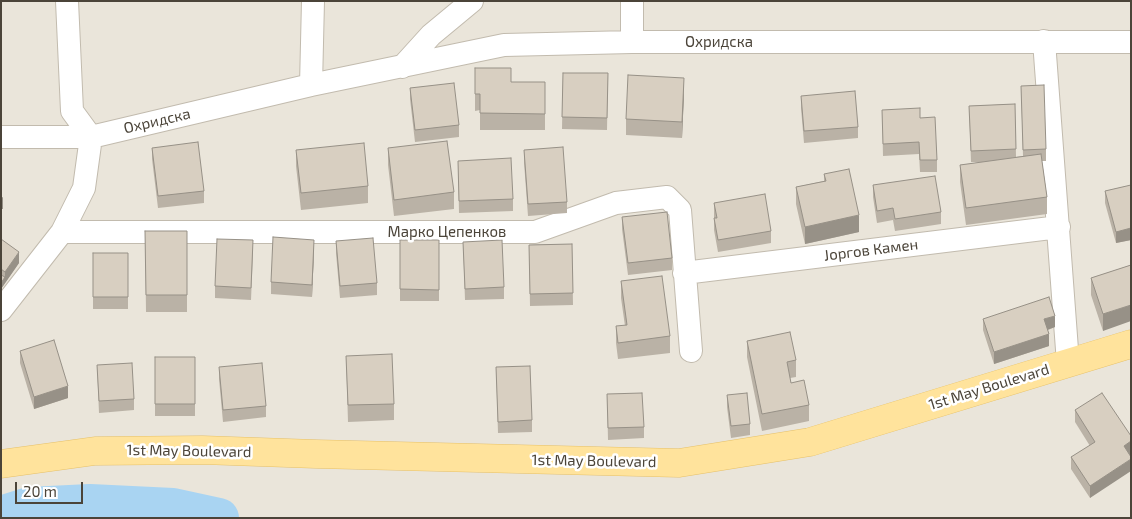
<!DOCTYPE html>
<html>
<head>
<meta charset="utf-8">
<style>
  body { margin:0 }
  #map { position:relative; width:1132px; height:519px; overflow:hidden; background:#f6f3ec; font-family:"Exo 2",sans-serif }
  canvas { display:block }
  .frame { position:absolute; inset:0; border:2px solid #4b4439; pointer-events:none }
  .scale { position:absolute; left:15px; top:482px; width:68px; height:22px; box-sizing:border-box; border:2px solid #4b4439; border-top:0; padding-left:6px; font-size:15px; line-height:18px; white-space:nowrap; color:#4b4439; -webkit-text-stroke:4px #fff; paint-order:stroke }
</style>
</head>
<body>
<div id="map">
<canvas width="1132" height="519"></canvas>
<div class="frame"></div>
<div class="scale">20 m</div>
</div>
<script>
const g = document.querySelector('canvas').getContext('2d');
g.lineJoin = 'round';
function fillPath(path, color) {
  g.fillStyle = color;
  g.fill(path, 'evenodd');
}
function toPath(rows) {
  const path = new Path2D();
  for (const r of rows) {
    path.moveTo(r[0], r[1]);
    for (let i = 2; i < r.length; i += 2) path.lineTo(r[i], r[i + 1]);
  }
  return path;
}
function trace(path, color, width, dash) {
  g.strokeStyle = color;
  g.lineWidth = width;
  g.lineCap = dash ? 'butt' : 'round';
  g.setLineDash(dash || []);
  g.stroke(path);
}
function label(font, color, halo, rows, align = 'center') {
  g.font = font + ' "Exo 2",sans-serif';
  g.lineWidth = 5;
  g.setLineDash([]);
  g.textBaseline = 'middle';
  g.strokeStyle = halo;
  g.fillStyle = color;
  for (const [text, x, y, turn = 0] of rows) {
    g.save();
    g.translate(x, y);
    g.rotate((+turn || 0) * Math.PI / 180);
    g.textAlign = isNaN(turn) ? turn : align;
    if (halo) g.strokeText(text, 0, 0);
    g.fillText(text, 0, 0);
    g.restore();
  }
}
fillPath(toPath([
  [1,1,1131,1,1131,518,1,518]
]), '#eae5da');
trace(toPath([
  [1,516,29,507,90,504,173,508,219,518]
]), '#a9d4f2', 40);
const minor = toPath([
  [632,1,632,42],
  [1044,41,1068,363],
  [402,67,431,35,472,1],
  [311,85,313,1],
  [1,137,91,137,311,85,504,45,632,42,1131,42],
  [62,232,535,232,616,203,667,197,680,210,691,351],
  [684,273,1059,227],
  [1,310,62,232,84,188,91,137,72,111,67,1]
]);
const major = toPath([
  [1,464,95,451,202,450,316,454,679,463,810,442,1131,344]
]);
trace(minor, '#c2bbae', 24);
trace(major, '#e6c16a', 29);
trace(minor, '#fff', 22);
trace(major, '#ffe39c', 28);
fillPath(toPath([
  [475,68,511,82,545,82,545,130,480,130,480,110,475,111],
  [563,73,608,73,607,130,562,129],
  [1021,86,1046,149,1046,161,1042,161,1047,197,1047,214,966,225,960,182,960,165,982,162,971,162,969,106,1015,104,1016,157,1023,156],
  [410,88,459,125,459,137,415,142,410,99],
  [684,94,682,138,626,135,626,119],
  [801,96,858,127,858,138,804,143,801,108],
  [882,110,920,118,937,160,937,172,920,172,919,154,883,156],
  [152,148,204,191,204,203,158,208,152,159],
  [388,148,454,192,454,209,394,216,388,165],
  [296,150,368,186,368,203,301,210,296,166],
  [524,150,567,202,567,213,528,216,524,162],
  [458,161,513,199,513,211,459,213],
  [824,174,859,232,805,244,796,204,796,187,824,181],
  [873,185,941,212,941,224,895,231,893,220,877,223,873,197],
  [1131,185,1131,240,1116,243,1105,203,1105,191],
  [714,203,771,231,771,243,718,252,714,230],
  [622,217,672,258,672,270,628,275,622,229],
  [145,231,187,231,187,312,146,312],
  [1,239,19,263,1,289],
  [400,240,439,240,439,301,400,301],
  [336,241,377,283,377,295,340,298,336,253],
  [463,242,504,287,504,299,465,300],
  [572,244,573,305,530,306,529,245],
  [314,251,312,297,271,294,271,282],
  [253,252,251,300,215,298,215,286],
  [93,253,128,253,128,309,93,309],
  [1131,265,1103,331,1091,295,1091,278],
  [621,281,670,336,670,353,618,359,616,343,616,326,625,326,621,298],
  [983,319,1055,327,1048,330,1049,346,994,364,983,330],
  [747,341,796,360,796,377,790,378,791,383,809,405,809,421,762,431,747,357],
  [20,351,68,398,34,409,20,363],
  [346,356,394,404,394,420,348,422],
  [155,357,195,357,195,416,155,416],
  [97,365,134,399,134,410,99,413],
  [219,367,266,406,266,417,223,422,219,379],
  [496,367,532,420,532,432,498,433],
  [607,394,644,427,644,438,608,440],
  [727,395,750,424,750,435,731,438,727,407],
  [1075,410,1131,436,1131,453,1090,498,1071,469,1071,457,1090,446,1075,422]
]), '#bab2a6');
fillPath(toPath([
  [684,78,684,94,682,138,682,122],
  [3,197,3,209,1,209,1,198],
  [859,215,859,232,805,244,805,227],
  [1131,228,1131,240,1116,243,1116,232],
  [314,240,314,251,312,297,312,285],
  [19,252,19,263,1,289,1,283,5,277,5,272],
  [1131,305,1131,321,1103,331,1103,314],
  [1055,316,1055,327,1044,331,1044,319],
  [1049,334,1049,346,994,364,994,352],
  [68,386,68,398,34,409,34,397],
  [1131,441,1131,453,1124,458,1124,446],
  [1131,459,1131,471,1090,498,1090,486]
]), '#979187');
const building = toPath([
  [475,68,511,68,511,82,545,82,545,114,480,113,480,94,475,94,475,68],
  [563,73,608,73,607,118,562,117,563,73],
  [628,75,684,78,682,122,626,119,628,75],
  [454,83,459,125,415,130,410,88,454,83],
  [1044,85,1046,149,1023,150,1021,86,1044,85],
  [855,91,858,127,804,131,801,96,855,91],
  [1015,104,1016,149,971,151,969,106,1015,104],
  [920,108,920,118,935,117,937,160,920,160,919,142,883,144,882,110,920,108],
  [447,141,454,192,394,200,388,148,447,141],
  [198,142,204,191,158,196,152,148,198,142],
  [364,143,368,186,301,193,296,150,364,143],
  [563,147,567,202,528,204,524,150,563,147],
  [1041,154,1047,197,966,208,960,165,1041,154],
  [511,158,513,199,459,201,458,161,511,158],
  [849,169,859,215,805,227,796,187,826,181,824,174,849,169],
  [935,176,941,212,895,219,893,208,877,211,873,185,935,176],
  [1131,185,1131,228,1116,232,1105,191,1131,185],
  [765,194,771,231,718,240,714,218,717,218,714,203,765,194],
  [667,212,672,258,628,263,622,217,667,212],
  [145,231,187,231,187,295,146,295,145,231],
  [273,237,314,240,312,285,271,282,273,237],
  [373,238,377,283,340,286,336,241,373,238],
  [1,239,19,252,5,272,1,269,1,239],
  [217,239,253,240,251,288,215,286,217,239],
  [400,240,439,240,439,290,400,289,400,240],
  [502,240,504,287,465,289,463,242,502,240],
  [572,244,573,293,530,294,529,245,572,244],
  [93,253,128,253,128,297,93,297,93,253],
  [1131,265,1131,305,1103,314,1091,278,1131,265],
  [1,275,5,277,1,283,1,275],
  [662,276,670,336,618,343,616,326,627,325,621,281,662,276],
  [1049,297,1055,316,1044,319,1049,334,994,352,983,319,1049,297],
  [790,332,796,360,787,362,791,383,804,380,809,405,762,414,747,341,790,332],
  [54,340,68,386,34,397,20,351,54,340],
  [392,354,394,404,348,405,346,356,392,354],
  [155,357,195,357,195,404,155,404,155,357],
  [132,363,134,399,99,401,97,365,132,363],
  [262,363,266,406,223,410,219,367,262,363],
  [530,366,532,420,498,422,496,367,530,366],
  [642,393,644,427,608,428,607,394,642,393],
  [747,393,750,424,731,426,727,395,747,393],
  [1102,393,1131,436,1131,441,1124,446,1131,457,1131,459,1090,486,1071,457,1095,442,1075,410,1102,393]
]);
fillPath(building, '#d8cfc1');
trace(building, '#979187', 1);
label('15px', '#4b4439', '#fff', [
  ["Охридска",719,42],
  ["Охридска",157,121,-13],
  ["Марко Цепенков",447,232],
  ["Јоргов Камен",871,250,-7],
  ["1st May Boulevard",989,387,-17],
  ["1st May Boulevard",189,451,1],
  ["1st May Boulevard",594,461,1]
]);
</script>
</body>
</html>
